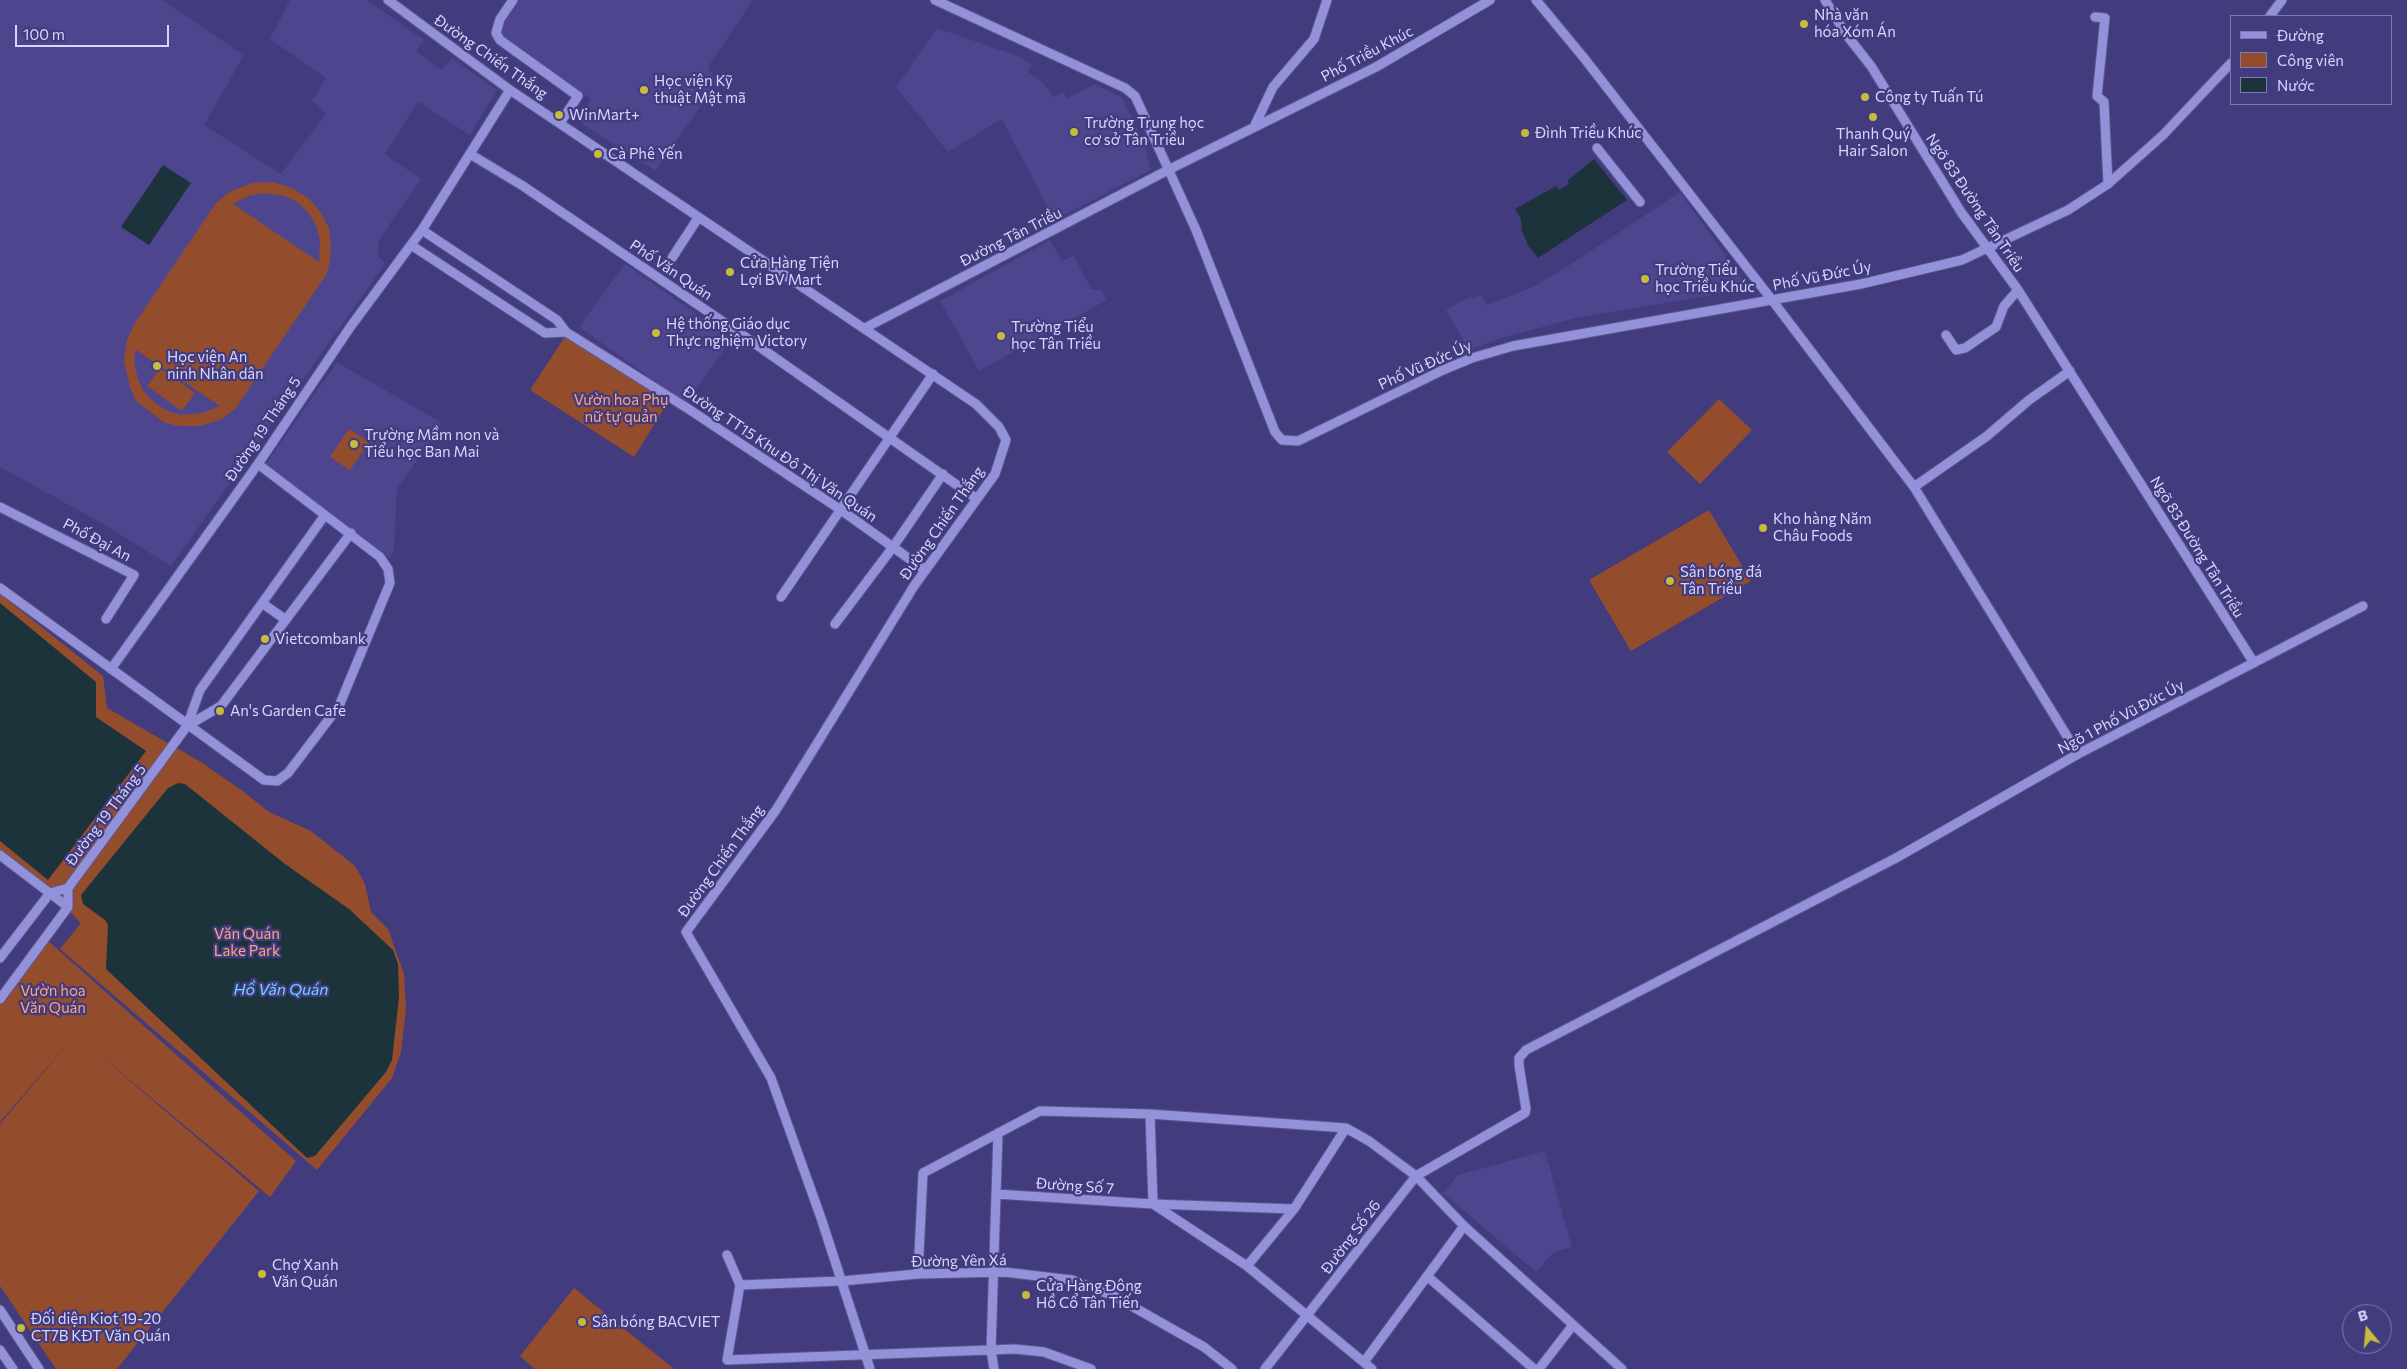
<!DOCTYPE html>
<html>
<head>
<meta charset="utf-8">
<style>
  body { margin:0 }
  #map { position:relative; width:2407px; height:1369px; overflow:hidden; background:#423b7d; font-family:Commissioner,sans-serif }
  canvas { display:block }
  .legend { position:absolute; left:2230px; top:15px; width:162px; height:90px; box-sizing:border-box; background:#423b7d; border:1px solid #7d79b1; margin:0; padding:6px 9px; list-style:none; font-size:15px; color:#d6d6fe }
  .legend li { display:flex; align-items:center; gap:10px; height:25px }
  .legend b { width:25px; border:1px solid #7d79b1 }
  .north { position:absolute; left:2342px; top:1304px; width:50px; height:50px; box-sizing:border-box; background:#423b7d; border:1px solid #7d79b1; border-radius:50%; rotate:343deg; font-size:14px; font-weight:700; line-height:20px; text-align:center; color:#d6d6fe }
  .north::after { content:''; display:block; margin:auto; width:18px; height:22px; background:#c6bc3c; clip-path:polygon(50% 0,100% 100%,50% 72%,0 100%) }
  .scale { position:absolute; left:15px; top:25px; width:154px; height:22px; box-sizing:border-box; border:2px solid #d6d6fe; border-top:0; padding-left:6px; font-size:15px; line-height:18px; white-space:nowrap; color:#d6d6fe; -webkit-text-stroke:4px #423b7d; paint-order:stroke }
</style>
</head>
<body>
<div id="map">
<canvas width="2407" height="1369"></canvas>
<ul class="legend">
<li><b style="height:6px;background:#9391da"></b>Đường</li>
<li><b style="height:14px;background:#944d2c"></b>Công viên</li>
<li><b style="height:14px;background:#1d333c"></b>Nước</li>
</ul>
<div class="north">B</div>
<div class="scale">100 m</div>
</div>
<script>
const g = document.querySelector('canvas').getContext('2d');
g.lineJoin = 'round';
function fillPath(path, color) {
  g.fillStyle = color;
  g.fill(path, 'evenodd');
}
function toPath(rows) {
  const path = new Path2D();
  for (const r of rows) {
    path.moveTo(r[0], r[1]);
    for (let i = 2; i < r.length; i += 2) path.lineTo(r[i], r[i + 1]);
  }
  return path;
}
function trace(path, color, width, dash) {
  g.strokeStyle = color;
  g.lineWidth = width;
  g.lineCap = dash ? 'butt' : 'round';
  g.setLineDash(dash || []);
  g.stroke(path);
}
function label(font, color, halo, rows, align = 'center') {
  g.font = font + ' Commissioner,sans-serif';
  g.lineWidth = 4.5;
  g.setLineDash([]);
  g.textBaseline = 'middle';
  g.strokeStyle = halo;
  g.fillStyle = color;
  for (const [text, x, y, turn = 0] of rows) {
    g.save();
    g.translate(x, y);
    g.rotate((+turn || 0) * Math.PI / 180);
    g.textAlign = isNaN(turn) ? turn : align;
    if (halo) g.strokeText(text, 0, 0);
    g.fillText(text, 0, 0);
    g.restore();
  }
}
fillPath(toPath([
  [0,0,162,0,244,55,204,125,281,174,326,114,312,101,326,78,270,39,290,0,367,0,424,40,416,51,442,70,452,58,497,90,470,135,418,102,385,154,421,179,379,240,378,256,385,264,171,566,98,521,0,467],
  [519,0,753,0,708,67,717,82,656,171,576,120,591,99,501,37,498,31],
  [937,28,1018,56,1032,65,1028,72,1040,80,1054,97,1064,92,1067,98,1095,84,1122,98,1145,145,1151,170,1054,220,1002,119,948,152,896,87],
  [1680,192,1749,289,1580,317,1501,338,1469,350,1446,310,1471,296,1473,299,1481,294,1486,305,1533,287,1562,270],
  [1050,240,1062,261,1074,256,1091,289,1101,290,1107,300,979,371,940,301],
  [625,264,732,339,686,403,579,327],
  [337,362,442,423,397,489,394,550,390,558,265,465],
  [1545,1151,1572,1247,1554,1252,1536,1272,1443,1193,1458,1175]
]), '#4d458d');
fillPath(toPath([
  [273,182,294,189,309,199,320,211,329,228,331,243,330,262,326,275,235,409,222,419,200,426,179,426,165,423,136,401,130,387,124,360,127,340,135,323,216,203,229,192,252,183],
  [266,193,284,196,297,202,307,211,316,225,320,240,319,262,233,204,248,196],
  [135,350,136,350,220,406,202,413,182,415,167,411,154,402,144,392,138,379,134,363],
  [566,335,670,399,634,457,530,390],
  [160,368,195,393,182,411,147,386],
  [1719,399,1752,430,1700,484,1667,452],
  [349,429,369,442,350,470,330,457],
  [1709,510,1751,581,1631,651,1589,580],
  [0,594,103,676,107,708,201,762,244,792,269,812,311,831,355,866,365,884,371,912,388,929,404,974,406,1008,401,1052,392,1078,317,1170,60,949,81,923,71,913,68,899,74,890,49,890,0,851],
  [47,940,296,1161,270,1197,88,1045,259,1191,117,1369,56,1369,0,1286,0,1124,76,1034,0,1122,0,1004],
  [574,1288,674,1369,535,1369,520,1356]
]), '#944d2c');
fillPath(toPath([
  [1594,159,1627,200,1538,258,1529,247,1522,231,1521,219,1515,209,1556,186,1559,190,1569,184,1567,181],
  [163,165,191,183,149,245,121,227],
  [0,603,96,682,96,717,146,751,48,880,0,841],
  [178,783,185,784,285,864,349,909,393,950,398,964,399,997,392,1060,386,1072,315,1156,307,1158,106,969,108,925,105,920,83,904,81,895,168,788]
]), '#1d333c');
const minor = toPath([
  [388,0,510,90,976,404,999,427,1006,440,995,474,914,586,776,810,686,932,771,1078,821,1218,870,1369],
  [513,0,500,19,496,33,500,40,578,96,560,123],
  [935,0,1125,88,1135,96,1196,230,1275,432,1282,440,1298,441,1443,370,1472,358,1513,346,1861,284,1962,260,2068,210,2108,184,2163,135,2231,63],
  [1536,0,1584,58,1772,300,1914,487,2078,754],
  [1825,0,1845,33,1871,66,1961,212,2018,290,2254,663],
  [2270,16,2282,0],
  [2095,17,2105,18,2097,96,2104,102,2108,184],
  [1254,127,1273,87,1314,39,1327,0],
  [1597,148,1640,202],
  [470,154,523,186,741,334,977,499],
  [422,230,557,320,566,332,687,408,841,510,925,570],
  [411,245,545,333,566,332],
  [672,258,698,218],
  [865,328,1170,169,1376,67,1490,0],
  [1946,335,1956,350,1965,348,1996,327,2004,306,2018,290],
  [1914,487,1987,436,2029,400,2070,371],
  [0,507,134,575,106,619],
  [0,588,264,780,277,781,288,773,339,706,390,583,388,569,380,557,258,464],
  [781,597,933,374],
  [262,603,286,620],
  [835,624,893,547,943,474],
  [111,669,258,464,351,326,422,230,510,90],
  [187,726,221,706,351,533],
  [0,855,68,907],
  [0,958,50,893,68,888],
  [0,999,68,907,68,888,187,726,200,690,325,515],
  [1150,1114,1153,1204],
  [996,1194,1153,1204,1294,1209],
  [1153,1204,1247,1266,1372,1369],
  [727,1255,740,1285],
  [1247,1266,1294,1209,1346,1128],
  [918,1274,923,1173,1040,1111,1150,1114,1346,1128,1369,1141,1416,1176,1464,1226,1622,1369],
  [1427,1276,1534,1369],
  [0,1310,39,1369],
  [0,1350,13,1369],
  [1364,1362,1464,1226],
  [994,1369,991,1350,998,1133],
  [1091,1369,1044,1352,1015,1349,727,1360,740,1285,842,1281,918,1274,1004,1272,1072,1280,1114,1296,1204,1347,1232,1369],
  [1265,1369,1416,1176,1525,1113,1526,1109,1519,1065,1519,1058,1526,1050,1896,858,2078,754,2363,606],
  [1539,1369,1573,1325]
]);
trace(minor, '#5d578f', 11);
trace(minor, '#9391da', 9);
for (const [x, y, r, color] of [
  [1804,24,5,"#c6bc3c"],
  [644,90,5,"#c6bc3c"],
  [1865,97,5,"#c6bc3c"],
  [559,115,5,"#c6bc3c"],
  [1873,117,5,"#c6bc3c"],
  [1074,132,5,"#c6bc3c"],
  [1525,133,5,"#c6bc3c"],
  [598,154,5,"#c6bc3c"],
  [730,272,5,"#c6bc3c"],
  [1645,279,5,"#c6bc3c"],
  [656,333,5,"#c6bc3c"],
  [1001,336,5,"#c6bc3c"],
  [157,366,5,"#c6bc3c"],
  [354,444,5,"#c6bc3c"],
  [1763,528,5,"#c6bc3c"],
  [1670,581,5,"#c6bc3c"],
  [265,639,5,"#c6bc3c"],
  [220,711,5,"#c6bc3c"],
  [262,1274,5,"#c6bc3c"],
  [1026,1295,5,"#c6bc3c"],
  [582,1322,5,"#c6bc3c"],
  [21,1328,5,"#c6bc3c"]
]) {
  const dot = new Path2D();
  dot.arc(x, y, r, 0, 2 * Math.PI);
  g.fillStyle = color;
  g.fill(dot);
  trace(dot, '#423b7d', 2);
}
label('15px', '#d6d6fe', '#423b7d', [
  ["Nhà văn",1814,15],
  ["hóa Xóm Án",1814,32],
  ["Học viện Kỹ",654,81],
  ["thuật Mật mã",654,98],
  ["Công ty Tuấn Tú",1875,97],
  ["WinMart+",569,115],
  ["Trường Trung học",1084,123],
  ["cơ sở Tân Triều",1084,140],
  ["Đình Triều Khúc",1535,133],
  ["Thanh Quý",1873,134,"center"],
  ["Hair Salon",1873,151,"center"],
  ["Cà Phê Yến",608,154],
  ["Cửa Hàng Tiện",740,263],
  ["Lợi BV Mart",740,280],
  ["Trường Tiểu",1655,270],
  ["học Triều Khúc",1655,287],
  ["Hệ thống Giáo dục",666,324],
  ["Thực nghiệm Victory",666,341],
  ["Trường Tiểu",1011,327],
  ["học Tân Triều",1011,344],
  ["Học viện An",167,357],
  ["ninh Nhân dân",167,374],
  ["Trường Mầm non và",364,435],
  ["Tiểu học Ban Mai",364,452],
  ["Kho hàng Năm",1773,519],
  ["Châu Foods",1773,536],
  ["Sân bóng đá",1680,572],
  ["Tân Triều",1680,589],
  ["Vietcombank",275,639],
  ["An's Garden Cafe",230,711],
  ["Chợ Xanh",272,1265],
  ["Văn Quán",272,1282],
  ["Cửa Hàng Đông",1036,1286],
  ["Hồ Cổ Tân Tiến",1036,1303],
  ["Đối diện Kiot 19-20",31,1319],
  ["CT7B KĐT Văn Quán",31,1336],
  ["Sân bóng BACVIET",592,1322]
], 'left');
label('15px', '#d6d6fe', '#423b7d', [
  ["Phố Triều Khúc",1367,54,-28],
  ["Đường Chiến Thắng",491,57,35],
  ["Ngõ 83 Đường Tân Triều",1975,203,56],
  ["Đường Tân Triều",1011,237,-27],
  ["Phố Văn Quán",671,270,34],
  ["Phố Vũ Đức Úy",1822,276,-11],
  ["Phố Vũ Đức Úy",1425,365,-24],
  ["Đường 19 Tháng 5",263,429,-56],
  ["Đường TT15 Khu Đô Thị Văn Quán",780,454,34],
  ["Đường Chiến Thắng",942,523,-55],
  ["Phố Đại An",97,540,28],
  ["Ngõ 83 Đường Tân Triều",2197,547,58],
  ["Ngõ 1 Phố Vũ Đức Úy",2121,717,-28],
  ["Đường 19 Tháng 5",106,815,-53],
  ["Đường Chiến Thắng",721,861,-54],
  ["Đường Số 7",1075,1186,4],
  ["Đường Số 26",1351,1237,-53],
  ["Đường Yên Xá",959,1261,-1]
]);
label('15px', '#fca57e', '#423b7d', [
  ["Vườn hoa Phụ",621,400],
  ["nữ tự quản",621,417],
  ["Văn Quán",247,934],
  ["Lake Park",247,951],
  ["Vườn hoa",53,991],
  ["Văn Quán",53,1008]
]);
label('italic 16px', '#67d6fe', '#423b7d', [
  ["Hồ Văn Quán",281,990]
]);
</script>
</body>
</html>
